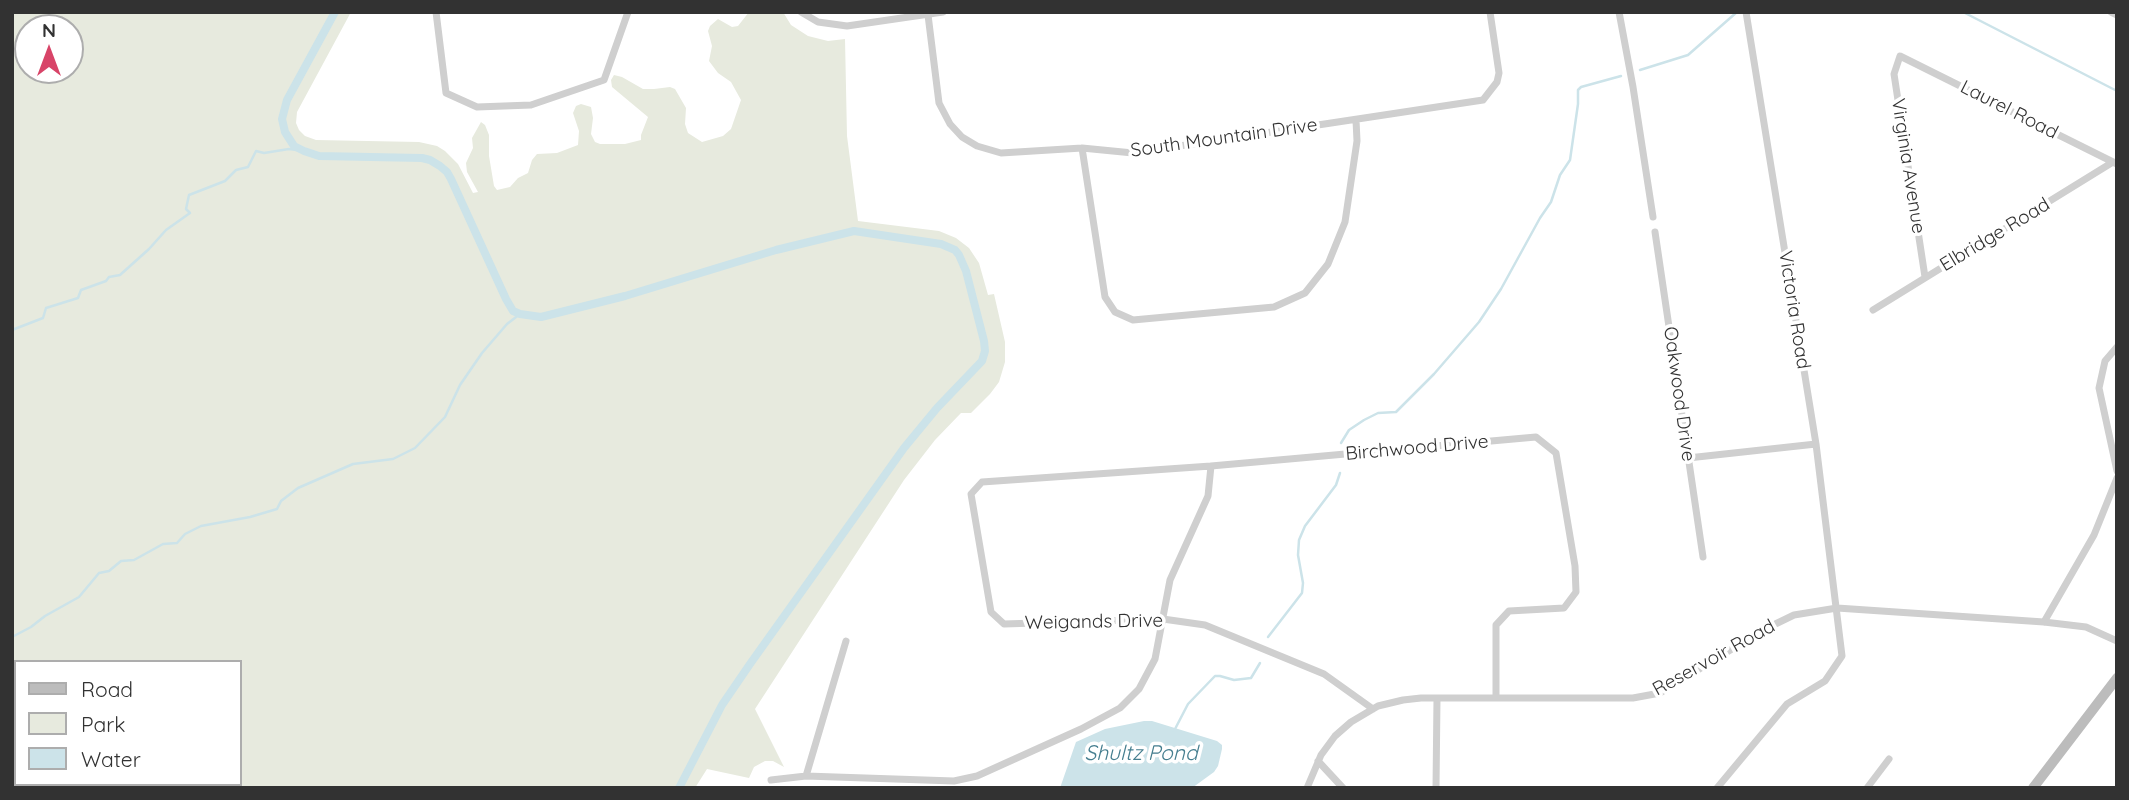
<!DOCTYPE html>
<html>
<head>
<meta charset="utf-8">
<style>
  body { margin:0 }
  #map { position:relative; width:2129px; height:800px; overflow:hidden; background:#fff; font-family:Quicksand,sans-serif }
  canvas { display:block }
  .frame { position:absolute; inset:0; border:14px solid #323232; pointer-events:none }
  .legend { position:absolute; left:14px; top:660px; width:228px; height:126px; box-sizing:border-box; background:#fff; border:2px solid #adadad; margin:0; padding:9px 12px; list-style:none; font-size:21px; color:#323232 }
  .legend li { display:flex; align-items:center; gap:14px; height:35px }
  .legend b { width:35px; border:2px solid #adadad }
  .north { position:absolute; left:14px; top:14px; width:70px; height:70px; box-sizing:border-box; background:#fff; border:2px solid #adadad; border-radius:50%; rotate:0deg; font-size:19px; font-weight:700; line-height:28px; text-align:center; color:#323232 }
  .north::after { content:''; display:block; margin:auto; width:24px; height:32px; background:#d84468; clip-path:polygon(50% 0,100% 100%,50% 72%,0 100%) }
</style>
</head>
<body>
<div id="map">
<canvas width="2129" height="800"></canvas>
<div class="frame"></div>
<ul class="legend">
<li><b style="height:9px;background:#bcbcbc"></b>Road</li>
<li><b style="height:19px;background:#e7eade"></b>Park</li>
<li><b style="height:19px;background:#cce3e9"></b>Water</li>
</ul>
<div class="north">N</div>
</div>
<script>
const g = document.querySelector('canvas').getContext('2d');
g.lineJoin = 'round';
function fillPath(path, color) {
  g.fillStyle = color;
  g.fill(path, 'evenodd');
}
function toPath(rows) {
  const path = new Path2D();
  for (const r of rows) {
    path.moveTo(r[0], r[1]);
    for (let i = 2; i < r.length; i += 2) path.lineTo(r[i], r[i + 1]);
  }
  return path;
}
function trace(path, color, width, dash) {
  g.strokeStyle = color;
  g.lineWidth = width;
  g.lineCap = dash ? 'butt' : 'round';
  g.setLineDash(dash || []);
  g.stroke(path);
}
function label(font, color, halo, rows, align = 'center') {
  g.font = font + ' Quicksand,sans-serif';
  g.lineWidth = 7;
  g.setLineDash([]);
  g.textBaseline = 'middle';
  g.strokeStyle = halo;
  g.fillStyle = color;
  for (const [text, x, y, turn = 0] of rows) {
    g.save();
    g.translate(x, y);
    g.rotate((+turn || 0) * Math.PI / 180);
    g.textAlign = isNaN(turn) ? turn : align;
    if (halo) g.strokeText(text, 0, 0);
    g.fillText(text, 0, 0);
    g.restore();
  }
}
fillPath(toPath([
  [12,12,351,12,297,112,296,123,299,130,305,136,316,140,419,142,437,146,445,151,458,164,473,193,478,192,467,172,466,163,473,148,472,138,481,122,485,125,489,135,489,156,494,186,497,190,510,187,518,178,528,173,532,160,537,154,557,153,578,145,579,131,573,113,576,106,581,104,591,107,593,118,591,134,595,142,600,144,625,144,641,140,641,135,648,117,612,87,611,80,614,75,622,77,643,89,654,89,670,87,675,89,686,108,685,124,688,133,702,142,723,136,731,129,741,100,731,82,718,73,709,61,712,46,708,31,710,26,718,19,732,27,738,26,749,12,783,12,791,25,808,36,828,41,845,39,847,136,858,221,939,231,956,238,969,248,979,263,988,295,994,294,1005,342,1005,362,999,382,990,394,971,413,961,413,935,440,904,480,755,709,784,767,773,761,765,761,754,767,749,778,707,769,695,788,12,788],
  [28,28,70,28,70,70,28,70],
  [16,662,240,662,240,784,16,784]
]), '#e7eade');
fillPath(toPath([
  [1144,721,1152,721,1217,741,1222,745,1222,749,1218,766,1214,772,1192,788,1060,788,1076,742,1105,729]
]), '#cce3e9');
trace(toPath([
  [1963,12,2117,91],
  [1640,70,1688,55,1737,12],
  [12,330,43,318,46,308,78,298,81,290,106,281,109,277,120,275,149,249,166,230,190,213,186,209,189,195,225,181,236,170,248,167,256,151,264,153,289,149,304,151],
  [1341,443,1349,430,1364,420,1378,413,1396,412,1434,374,1479,322,1501,289,1540,218,1551,202,1560,175,1570,160,1578,104,1578,90,1581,87,1621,76],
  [12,637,31,627,45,616,79,597,99,573,109,571,121,561,134,560,163,544,177,543,185,534,201,526,250,517,277,509,281,501,298,488,353,464,393,459,415,448,445,417,460,385,482,353,507,324,520,314],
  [1268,637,1302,593,1303,583,1298,555,1299,540,1305,526,1336,485,1340,473],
  [1174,731,1188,704,1215,676,1220,676,1234,680,1251,678,1260,663]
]), '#cce3e9', 2.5);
trace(toPath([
  [335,12,287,100,282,119,285,132,294,146,304,151,319,156,422,158,430,160,440,166,447,172,451,179,506,299,513,311,520,314,541,317,625,296,776,250,854,231,941,244,955,250,959,255,966,271,984,341,985,351,982,361,937,408,904,448,750,664,722,705,679,788]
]), '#cce3e9', 8);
trace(toPath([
  [436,12,446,93,477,107,531,105,604,80,628,12],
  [801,12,818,22,847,26,943,12],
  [1619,12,1633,87,1653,217],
  [2111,12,2117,15],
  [928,15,939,103,950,124,962,137,977,146,1001,153,1082,148,1133,153,1483,100,1497,82,1499,73,1490,12],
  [1082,148,1105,297,1115,312,1133,320,1274,307,1305,293,1328,264,1345,222,1357,141,1356,120],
  [1655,232,1703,557],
  [1925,277,1894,74,1900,56,2117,164],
  [1873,310,2113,162],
  [2117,347,2105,361,2099,388,2117,471],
  [1688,458,1816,444],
  [2044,622,2094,535,2117,478],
  [1373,709,1324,674,1205,625,1163,619,1004,624,991,612,971,494,982,482,1211,466,1536,437,1556,453,1575,566,1576,592,1564,608,1509,611,1496,625,1496,698],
  [1318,761,1343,788],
  [806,776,846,641],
  [771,780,806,776,954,781,977,776,1081,729,1120,708,1139,689,1155,659,1170,580,1208,496,1211,466],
  [1307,788,1321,755,1335,736,1351,722,1378,706,1403,700,1421,698,1633,698,1660,693,1763,630,1794,615,1837,608,2044,622,2086,627,2117,641],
  [1436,788,1437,698],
  [1717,788,1787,704,1825,681,1842,656,1816,444,1746,12],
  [1867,788,1889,759]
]), '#cfcfcf', 7);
trace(toPath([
  [2033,788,2117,678]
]), '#bcbcbc', 10);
label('19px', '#323232', '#fff', [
  ["Laurel Road",2009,110,27],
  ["South Mountain Drive",1224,138,-8],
  ["Virginia Avenue",1908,166,81],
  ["Elbridge Road",1995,235,-31],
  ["Victoria Road",1794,310,81],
  ["Oakwood Drive",1679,394,82],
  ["Birchwood Drive",1417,448,-5],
  ["Weigands Drive",1094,622,-1],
  ["Reservoir Road",1714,658,-29]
]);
label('italic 21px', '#457e8f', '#fff', [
  ["Shultz Pond",1141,754]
]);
</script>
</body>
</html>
